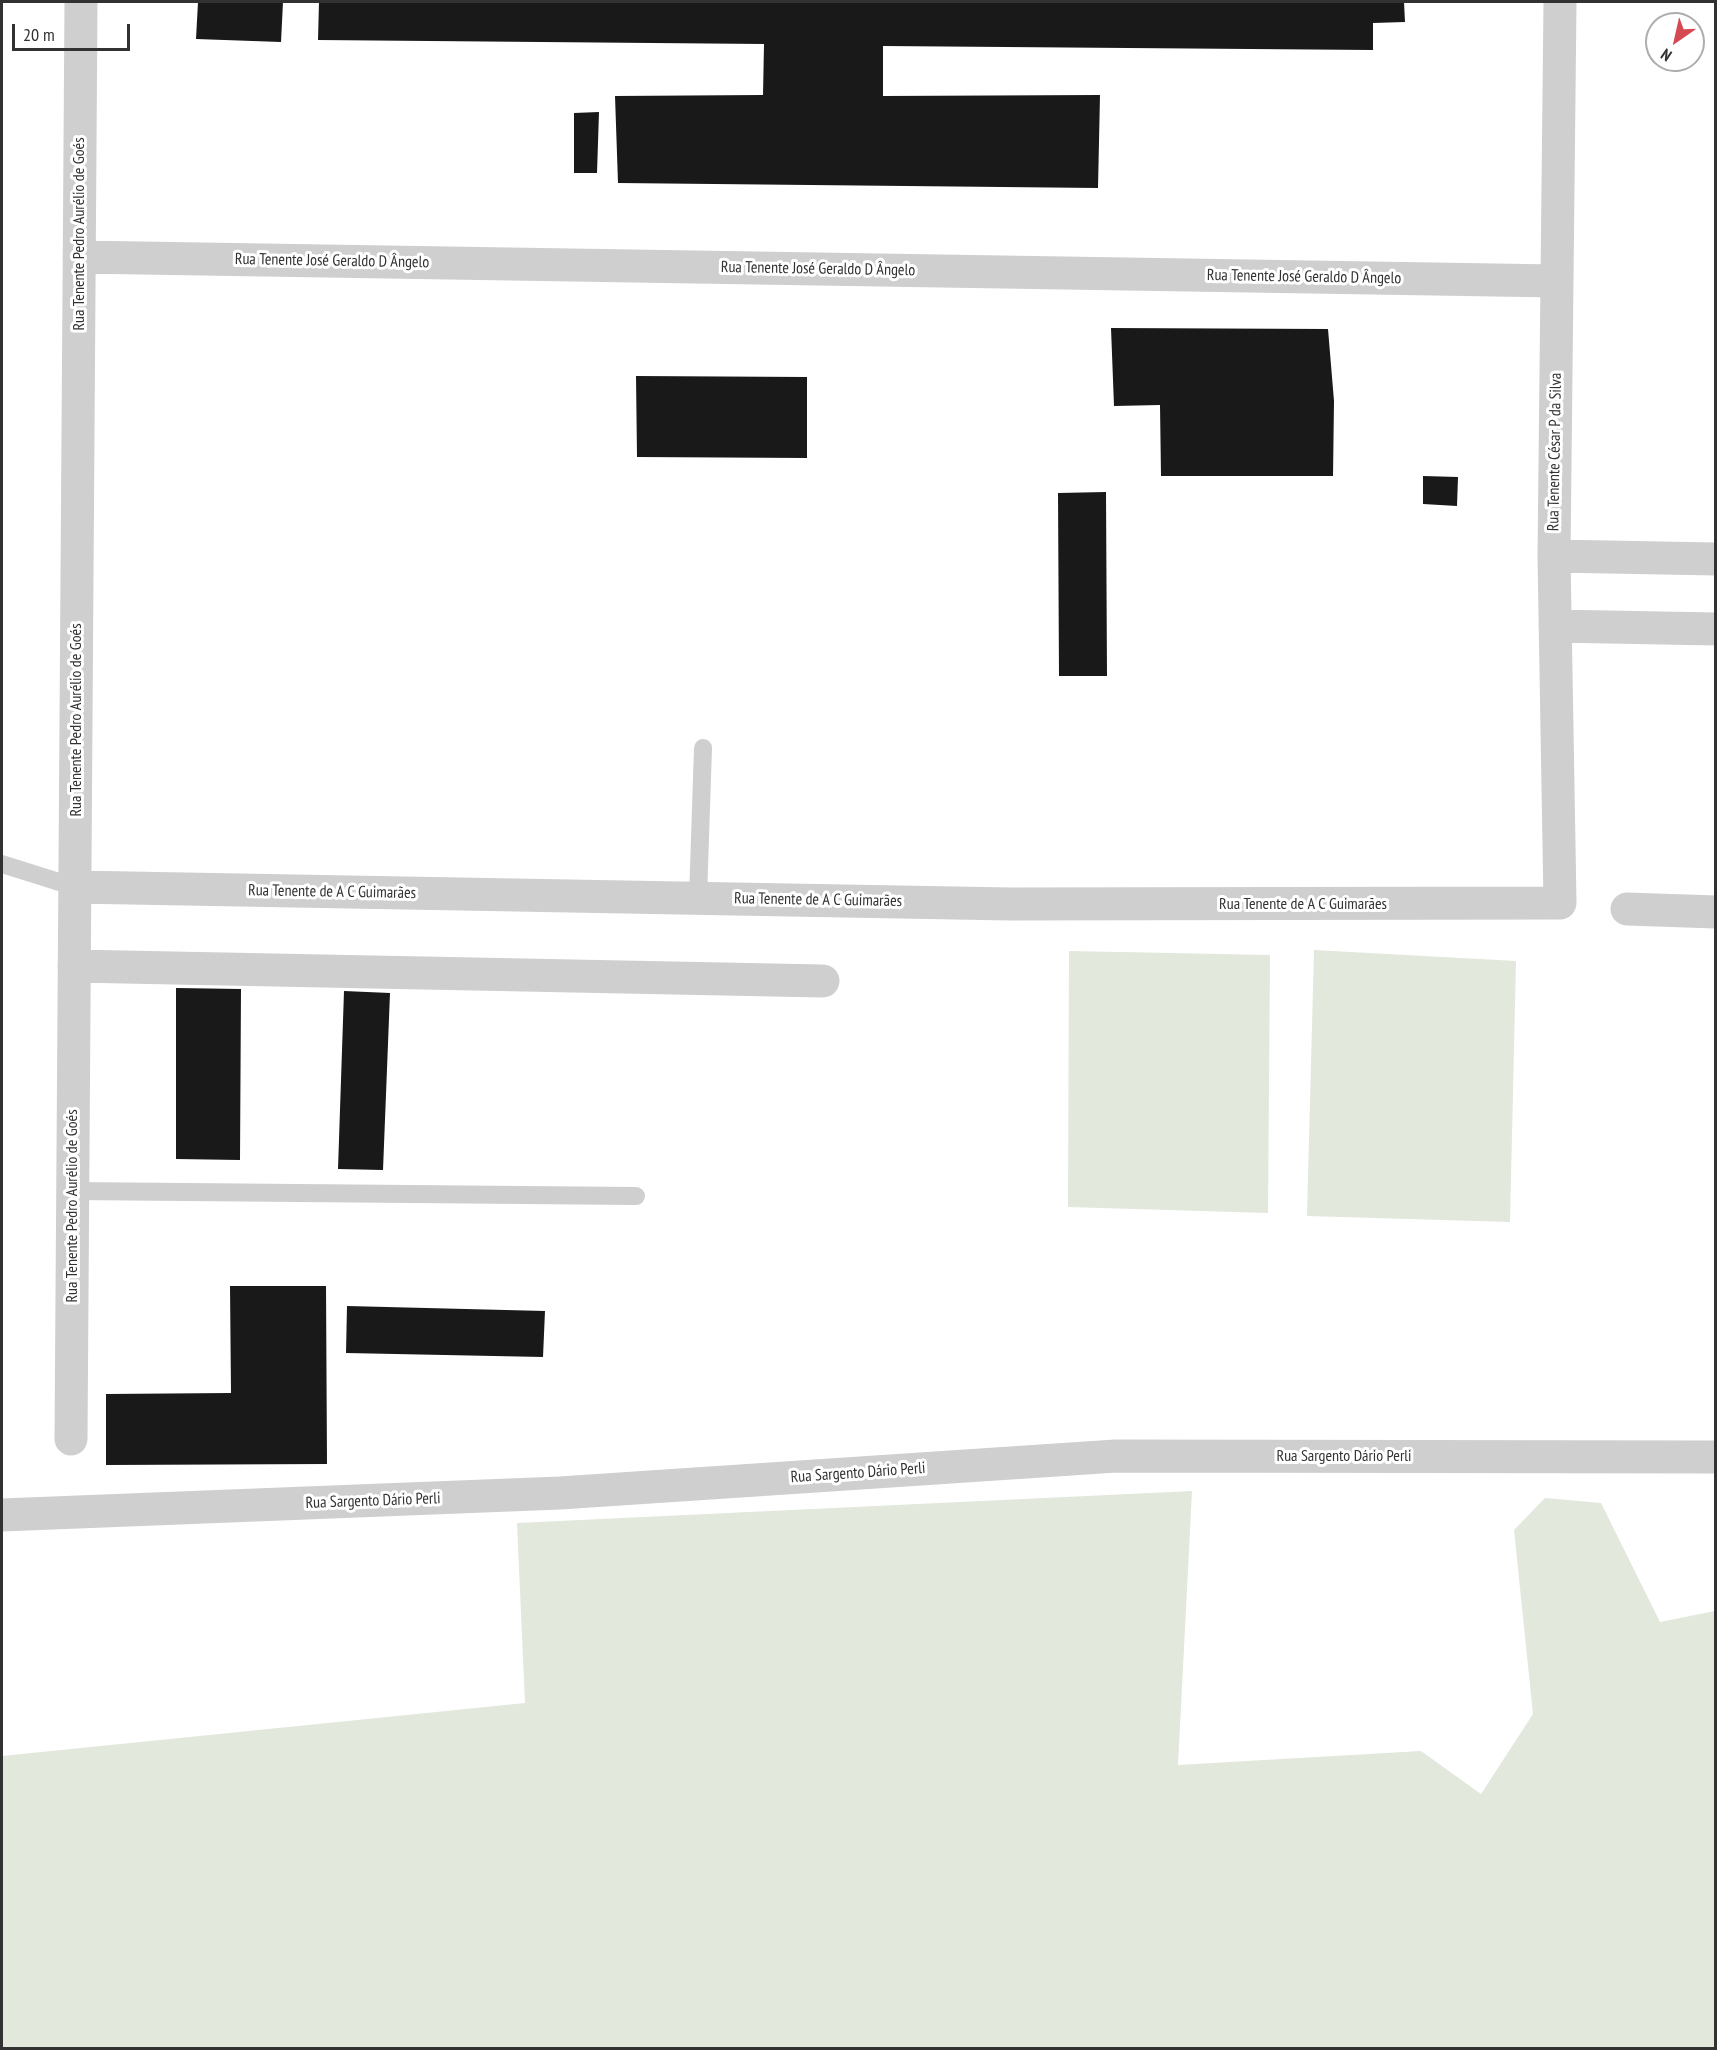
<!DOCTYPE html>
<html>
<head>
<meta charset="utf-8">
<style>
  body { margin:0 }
  #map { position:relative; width:1717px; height:2050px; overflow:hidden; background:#fff; font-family:"PT Sans Narrow",sans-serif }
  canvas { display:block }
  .frame { position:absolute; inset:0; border:3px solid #323232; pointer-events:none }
  .north { position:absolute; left:1645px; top:12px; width:60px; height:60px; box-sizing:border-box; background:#fff; border:2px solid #adadad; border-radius:50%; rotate:214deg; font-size:16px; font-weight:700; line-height:24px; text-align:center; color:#323232 }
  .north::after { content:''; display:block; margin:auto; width:21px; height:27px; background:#d44952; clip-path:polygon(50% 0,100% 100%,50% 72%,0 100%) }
  .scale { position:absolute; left:12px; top:24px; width:118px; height:27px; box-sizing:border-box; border:3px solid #323232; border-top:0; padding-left:8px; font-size:18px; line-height:21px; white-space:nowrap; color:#323232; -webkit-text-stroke:4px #fff; paint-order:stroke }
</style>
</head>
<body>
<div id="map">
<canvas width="1717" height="2050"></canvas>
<div class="frame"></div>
<div class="north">N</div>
<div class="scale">20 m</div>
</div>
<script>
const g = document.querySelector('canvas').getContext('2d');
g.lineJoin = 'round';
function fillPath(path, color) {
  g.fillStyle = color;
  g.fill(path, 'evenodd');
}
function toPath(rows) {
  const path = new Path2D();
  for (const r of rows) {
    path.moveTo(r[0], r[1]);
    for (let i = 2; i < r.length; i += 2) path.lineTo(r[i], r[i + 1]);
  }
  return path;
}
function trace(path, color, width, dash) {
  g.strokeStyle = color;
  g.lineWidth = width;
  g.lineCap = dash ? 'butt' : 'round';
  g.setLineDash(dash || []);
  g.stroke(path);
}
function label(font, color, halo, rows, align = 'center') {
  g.font = font + ' "PT Sans Narrow",sans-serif';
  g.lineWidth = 6;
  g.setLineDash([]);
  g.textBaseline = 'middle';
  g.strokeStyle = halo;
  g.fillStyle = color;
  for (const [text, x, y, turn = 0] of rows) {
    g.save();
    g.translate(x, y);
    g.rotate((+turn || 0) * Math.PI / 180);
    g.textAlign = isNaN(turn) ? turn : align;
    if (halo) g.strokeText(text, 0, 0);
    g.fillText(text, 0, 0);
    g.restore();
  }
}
fillPath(toPath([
  [1314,950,1516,961,1510,1222,1307,1216],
  [1069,951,1270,955,1268,1213,1068,1207],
  [1192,1491,1178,1765,1421,1751,1481,1794,1533,1714,1514,1530,1545,1498,1601,1503,1660,1622,1715,1611,1715,2048,2,2048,2,1756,525,1703,517,1523]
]), '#e2e8dc');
fillPath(toPath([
  [198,2,283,2,281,42,196,39],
  [319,2,1404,2,1405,22,1373,23,1373,50,883,46,883,96,1100,95,1098,188,618,183,615,96,763,95,764,44,318,40],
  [599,112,597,173,574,173,574,113],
  [1111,328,1328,329,1334,401,1333,476,1161,476,1160,405,1114,406],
  [636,376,807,377,807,458,637,457],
  [1423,476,1458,477,1457,506,1423,504],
  [1106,492,1107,676,1059,676,1058,493],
  [176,988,241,989,240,1160,176,1159],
  [344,991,390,993,383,1170,338,1169],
  [230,1286,326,1286,327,1464,106,1465,106,1394,231,1393],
  [347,1306,545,1311,543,1357,346,1353]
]), '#191919');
trace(toPath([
  [2,864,75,887],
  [698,898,703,748],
  [72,1191,636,1196]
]), '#cfcfcf', 18);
trace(toPath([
  [79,257,1557,281],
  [1554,556,1716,559],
  [1555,626,1716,629],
  [75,887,1010,904,1560,903,1554,556,1560,2],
  [1627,909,1716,912],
  [74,966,823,981],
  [71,1439,81,2],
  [2,1515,560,1493,1116,1456,1716,1457]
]), '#cfcfcf', 33);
label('16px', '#323232', '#fff', [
  ["Rua Tenente Pedro Aurélio de Goés",79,234,-90],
  ["Rua Tenente José Geraldo D Ângelo",332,261,1],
  ["Rua Tenente José Geraldo D Ângelo",818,269,1],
  ["Rua Tenente José Geraldo D Ângelo",1304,277,1],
  ["Rua Tenente César P da Silva",1555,452,-89],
  ["Rua Tenente Pedro Aurélio de Goés",76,720,-90],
  ["Rua Tenente de A C Guimarães",332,892,1],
  ["Rua Tenente de A C Guimarães",818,900,1],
  ["Rua Tenente de A C Guimarães",1303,904],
  ["Rua Tenente Pedro Aurélio de Goés",72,1206,-90],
  ["Rua Sargento Dário Perli",1344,1456],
  ["Rua Sargento Dário Perli",858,1473,-4],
  ["Rua Sargento Dário Perli",373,1501,-2]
]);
</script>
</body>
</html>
